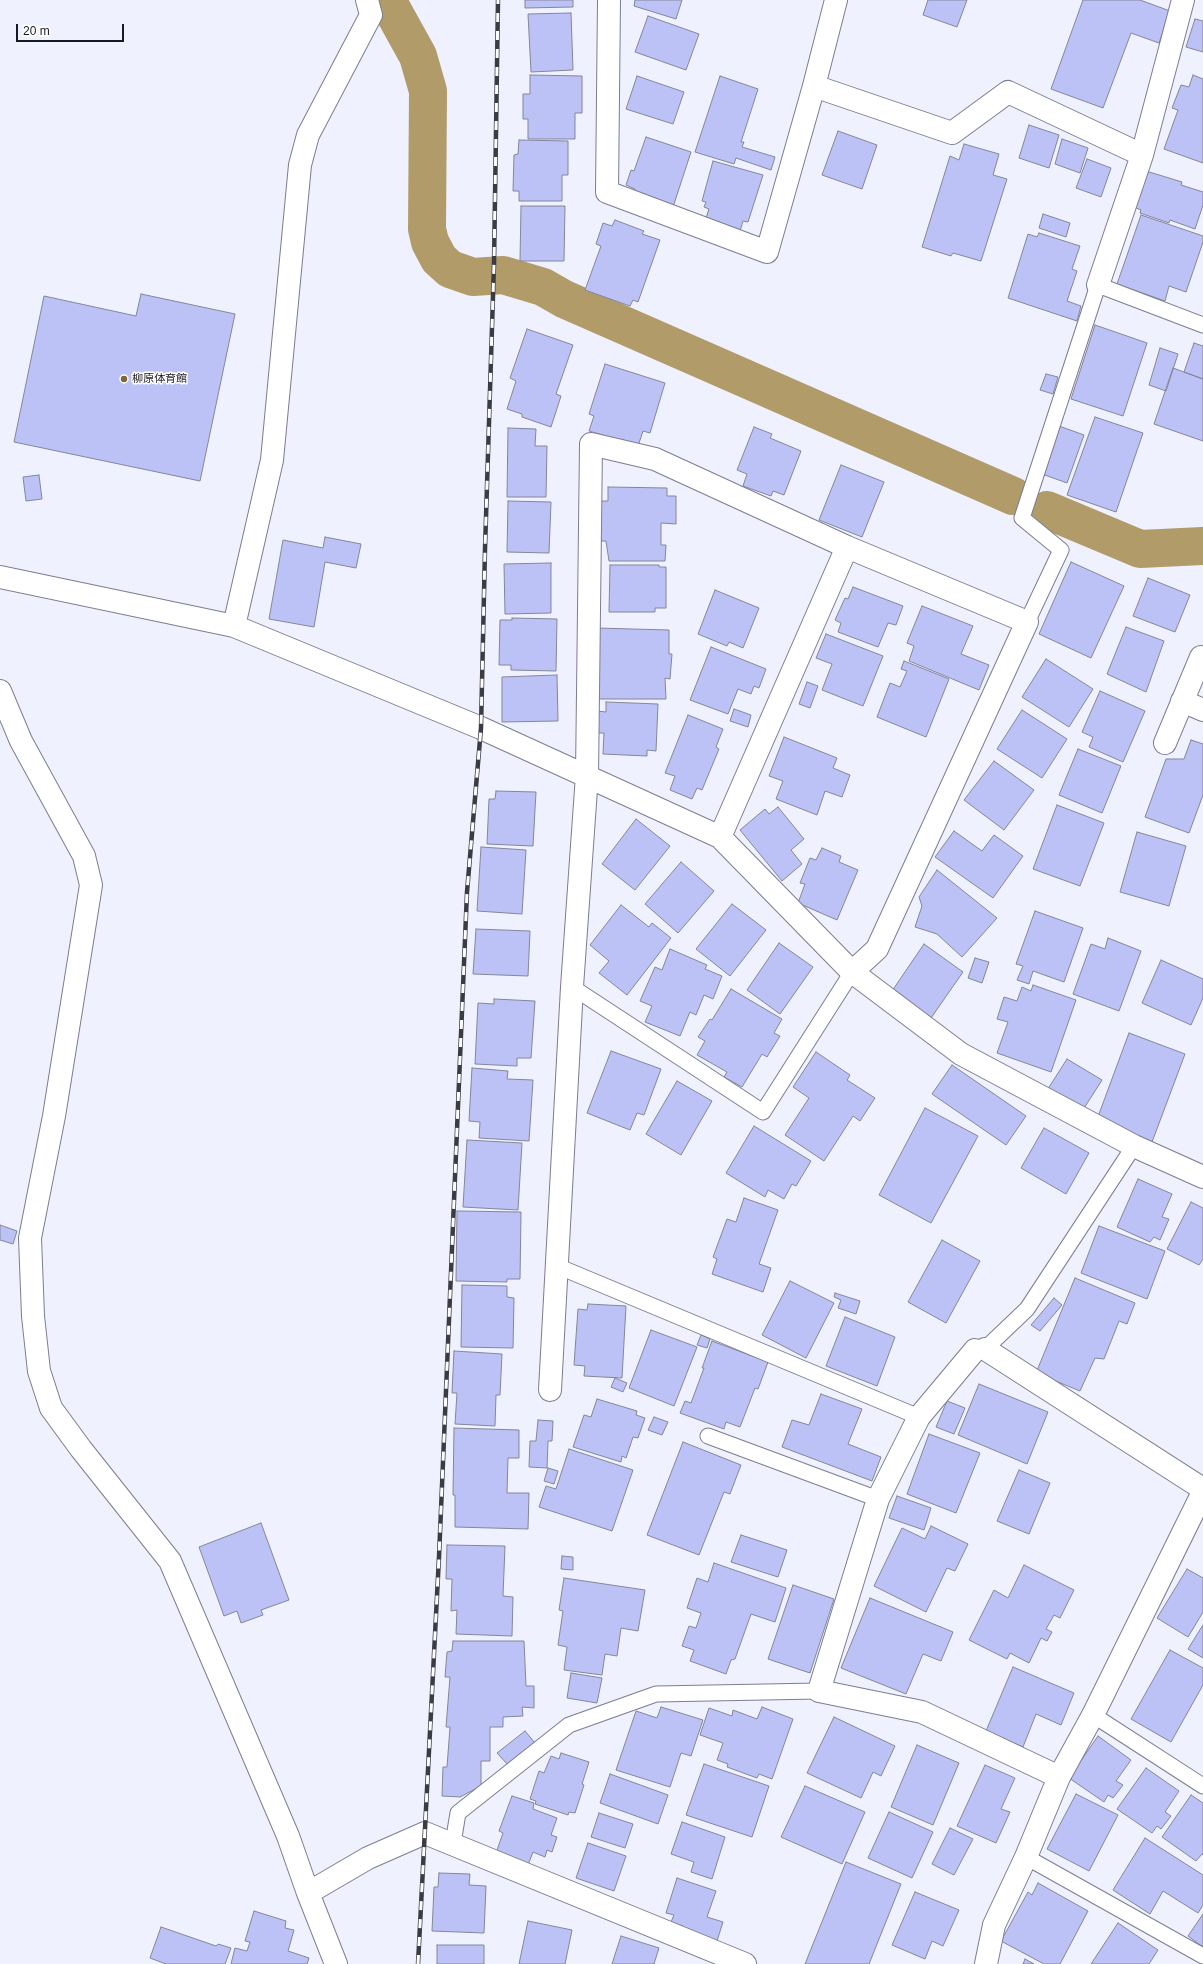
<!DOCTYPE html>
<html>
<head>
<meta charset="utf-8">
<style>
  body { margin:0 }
  #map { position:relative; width:1203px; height:1964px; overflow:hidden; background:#eff1ff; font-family:Helvetica,sans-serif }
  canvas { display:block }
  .scale { position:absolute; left:16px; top:24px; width:108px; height:18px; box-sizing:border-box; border:2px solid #191921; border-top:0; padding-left:5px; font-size:12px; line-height:14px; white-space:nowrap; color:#191921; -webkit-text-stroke:3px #fff; paint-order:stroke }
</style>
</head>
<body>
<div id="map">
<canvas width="1203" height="1964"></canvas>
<div class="scale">20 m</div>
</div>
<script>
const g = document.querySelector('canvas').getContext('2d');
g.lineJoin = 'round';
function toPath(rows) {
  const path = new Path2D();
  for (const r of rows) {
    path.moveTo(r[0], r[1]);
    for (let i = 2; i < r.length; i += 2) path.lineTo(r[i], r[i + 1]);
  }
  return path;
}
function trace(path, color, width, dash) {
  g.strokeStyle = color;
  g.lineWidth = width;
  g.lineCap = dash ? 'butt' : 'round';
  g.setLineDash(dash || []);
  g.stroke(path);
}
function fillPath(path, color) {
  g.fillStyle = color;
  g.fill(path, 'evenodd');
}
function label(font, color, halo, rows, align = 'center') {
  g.font = font + ' Helvetica,"Noto Sans JP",sans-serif';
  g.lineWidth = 3;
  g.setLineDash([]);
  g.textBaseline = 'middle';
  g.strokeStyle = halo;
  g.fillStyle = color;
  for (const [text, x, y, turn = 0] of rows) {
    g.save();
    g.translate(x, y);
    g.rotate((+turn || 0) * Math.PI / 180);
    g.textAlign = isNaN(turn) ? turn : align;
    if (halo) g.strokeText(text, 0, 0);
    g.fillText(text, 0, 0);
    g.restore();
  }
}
trace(toPath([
  [387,0,418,56,428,91,427,229,430,242,439,259,450,269,473,277,503,275,543,287,564,299,1013,496],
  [1047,510,1140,549,1203,546]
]), '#b19b69', 38);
const building = toPath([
  [525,0,573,0,573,7,525,8,525,0],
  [635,0,682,0,676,19,634,6,635,0],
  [928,0,967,0,957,27,923,15,928,0],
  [1083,0,1140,0,1170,11,1159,43,1131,33,1103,108,1051,89,1083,0],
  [571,13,573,70,531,72,528,14,571,13],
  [648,16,699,34,686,70,635,52,648,16],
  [1195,19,1203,21,1203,52,1186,47,1195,19],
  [530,75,582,76,582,113,575,113,575,139,528,139,528,119,523,119,523,94,530,94,530,75],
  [1193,75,1203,79,1203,163,1164,149,1178,110,1172,108,1181,85,1189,87,1193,75],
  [637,76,684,92,673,124,626,109,637,76],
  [720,76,758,89,741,142,744,142,742,147,775,157,771,170,736,158,734,164,695,152,720,76],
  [1029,125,1059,135,1049,168,1019,158,1029,125],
  [838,131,877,145,862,189,822,175,838,131],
  [646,137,691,152,673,207,633,194,635,189,626,185,631,170,634,171,646,137],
  [1062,139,1088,148,1080,173,1055,164,1062,139],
  [519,140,568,141,568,175,562,175,562,201,519,201,519,191,513,191,514,155,518,154,519,140],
  [964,144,999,154,993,175,1007,179,981,261,953,253,951,256,922,247,950,156,959,160,964,144],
  [1087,159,1111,168,1101,197,1076,188,1087,159],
  [713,161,763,175,748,222,743,221,740,231,705,221,709,209,704,207,706,202,702,201,713,161],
  [1146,171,1182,182,1181,185,1203,192,1203,205,1195,229,1170,220,1169,223,1140,213,1141,210,1134,207,1146,171],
  [521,206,565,206,564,261,520,261,521,206],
  [1043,214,1070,223,1066,237,1039,228,1043,214],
  [1141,215,1203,236,1203,242,1186,292,1169,286,1165,301,1117,284,1141,215],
  [615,220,644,231,642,234,660,240,638,302,633,300,630,306,585,290,601,246,596,244,603,223,612,226,615,220],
  [1039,233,1080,246,1072,269,1077,271,1067,301,1081,306,1077,321,1008,298,1028,234,1037,237,1039,233],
  [141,294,235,314,200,481,14,442,44,296,136,316,141,294],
  [1095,325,1147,343,1123,416,1071,399,1095,325],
  [527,329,573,345,556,394,561,396,551,427,522,417,522,414,507,409,516,381,510,378,527,329],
  [1194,343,1203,346,1203,379,1184,372,1194,343],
  [1160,348,1178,354,1166,391,1149,385,1160,348],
  [605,364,665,383,650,433,643,431,638,446,589,431,594,416,589,414,605,364],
  [1173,368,1203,379,1203,441,1154,424,1173,368],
  [1046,374,1058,377,1053,394,1040,390,1046,374],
  [1095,417,1143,433,1116,512,1067,495,1095,417],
  [1059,426,1084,435,1067,483,1042,474,1059,426],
  [754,427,772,434,770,438,801,451,784,495,773,491,771,496,743,486,747,474,737,470,754,427],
  [508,428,536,429,535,446,547,446,546,497,507,497,508,428],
  [841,465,884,482,862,537,819,520,841,465],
  [39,475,42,499,26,501,23,477,39,475],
  [608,487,667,488,667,496,676,496,676,524,661,523,661,545,666,545,665,561,609,561,606,541,600,541,600,501,608,501,608,487],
  [508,501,551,502,549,553,507,552,508,501],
  [325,537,361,544,356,568,325,562,314,627,269,619,283,540,323,548,325,537],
  [1071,562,1124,586,1091,658,1039,634,1071,562],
  [551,563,551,613,505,614,504,564,551,563],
  [610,565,659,565,659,567,666,567,666,608,655,608,655,612,609,612,610,565],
  [1148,578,1190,595,1175,632,1133,616,1148,578],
  [853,587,903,606,896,625,888,623,878,647,838,632,841,623,835,620,845,598,848,599,853,587],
  [715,590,759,608,743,648,729,642,727,646,698,634,715,590],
  [922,606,973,626,961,654,989,665,979,690,909,661,914,646,907,643,922,606],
  [512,618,557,619,556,671,511,670,511,665,499,665,500,620,512,620,512,618],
  [1126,627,1164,641,1146,692,1107,674,1126,627],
  [596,628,669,630,669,654,672,654,670,679,665,678,666,699,595,699,596,628],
  [826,634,883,656,863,706,822,690,832,664,816,658,826,634],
  [711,647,766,669,759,688,754,686,751,694,738,689,728,714,690,700,711,647],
  [1046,659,1093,689,1069,727,1022,697,1046,659],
  [904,661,949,679,926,737,877,717,890,683,900,687,907,671,901,669,904,661],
  [557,675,558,721,502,722,502,677,557,675],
  [807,682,818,686,810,708,799,704,807,682],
  [1100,691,1145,711,1123,762,1089,747,1093,737,1082,732,1100,691],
  [606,702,658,704,656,751,647,750,647,756,603,754,604,733,597,733,597,711,606,712,606,702],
  [734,709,751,715,748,727,730,721,734,709],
  [1022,710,1067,739,1042,778,997,749,1022,710],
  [688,715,723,729,716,747,719,749,702,790,697,788,692,799,670,790,675,776,665,773,688,715],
  [784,737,837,758,833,768,850,775,842,797,825,791,817,815,776,799,783,781,769,776,784,737],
  [1191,740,1203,744,1203,795,1189,833,1145,817,1166,759,1184,759,1191,740],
  [1078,749,1121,766,1102,813,1059,795,1078,749],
  [994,761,1034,790,1004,830,964,800,994,761],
  [496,791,536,792,533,846,487,844,489,799,495,799,496,791],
  [1057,805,1104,823,1080,886,1033,869,1057,805],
  [778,807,804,839,791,850,802,864,782,881,740,830,765,809,769,814,778,807],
  [636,819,670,846,635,890,602,864,636,819],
  [954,831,982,851,994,835,1023,856,993,898,935,857,954,831],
  [1137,832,1186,846,1169,906,1120,892,1137,832],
  [481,847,526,850,522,914,477,911,481,847],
  [822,848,841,856,839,862,858,870,837,920,798,903,805,884,800,883,810,858,816,860,822,848],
  [681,862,714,891,678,933,645,904,681,862],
  [937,870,997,918,962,957,937,934,915,927,922,906,919,897,937,870],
  [732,904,766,930,730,976,696,949,732,904],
  [621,905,649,927,652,923,671,938,627,995,599,973,609,961,590,945,621,905],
  [1035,911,1083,928,1064,982,1033,971,1029,984,1017,980,1023,966,1016,964,1035,911],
  [476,929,530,931,528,976,473,974,476,929],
  [1108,938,1141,951,1119,1011,1073,994,1091,944,1105,949,1108,938],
  [779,943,813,967,780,1014,747,990,779,943],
  [924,944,963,972,931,1018,892,991,924,944],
  [670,949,707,965,705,969,722,976,713,999,704,995,696,1015,690,1012,680,1036,645,1022,652,1006,640,1001,655,967,662,970,670,949],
  [975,958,989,962,982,983,968,978,975,958],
  [1161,960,1203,979,1203,998,1191,1025,1142,1003,1161,960],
  [1033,985,1076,1000,1051,1072,997,1053,1008,1022,997,1019,1004,997,1017,1001,1022,987,1031,991,1033,985],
  [731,989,782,1019,774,1033,780,1036,767,1057,762,1054,742,1087,724,1077,727,1072,697,1055,705,1041,698,1037,710,1019,712,1020,731,989],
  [494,999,535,1001,531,1058,517,1058,517,1066,475,1064,478,1003,494,1004,494,999],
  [1129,1033,1185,1054,1152,1142,1096,1122,1129,1033],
  [611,1051,661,1069,644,1115,637,1113,630,1130,587,1113,611,1051],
  [816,1052,850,1075,847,1080,875,1098,860,1121,853,1116,824,1161,785,1135,809,1098,793,1087,816,1052],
  [1067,1059,1102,1080,1081,1113,1046,1092,1067,1059],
  [952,1065,1026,1116,1006,1145,932,1094,952,1065],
  [472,1068,508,1071,507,1079,533,1080,529,1141,479,1138,480,1122,469,1121,472,1068],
  [677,1081,712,1101,681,1155,646,1134,677,1081],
  [925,1108,978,1136,931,1223,879,1195,925,1108],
  [754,1126,811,1161,796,1186,792,1184,784,1199,768,1190,765,1197,726,1173,754,1126],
  [1044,1128,1089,1153,1066,1194,1021,1168,1044,1128],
  [467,1140,522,1143,518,1210,463,1207,467,1140],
  [1138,1179,1172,1194,1162,1217,1169,1219,1160,1240,1154,1237,1150,1242,1117,1227,1138,1179],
  [744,1198,778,1210,759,1264,771,1268,763,1292,712,1274,717,1259,713,1257,727,1219,736,1222,744,1198],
  [1191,1202,1203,1208,1203,1259,1199,1265,1167,1249,1191,1202],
  [457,1211,521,1212,520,1279,507,1279,507,1282,456,1281,457,1211],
  [0,1225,17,1231,13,1244,0,1240,0,1225],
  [1099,1226,1165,1251,1147,1299,1081,1273,1099,1226],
  [942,1240,980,1261,946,1323,908,1302,942,1240],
  [1075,1278,1135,1303,1127,1324,1119,1321,1104,1359,1095,1358,1080,1391,1036,1373,1075,1278],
  [790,1281,834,1303,806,1358,762,1335,790,1281],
  [462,1285,507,1286,507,1297,514,1298,513,1348,461,1347,462,1285],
  [835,1293,860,1301,856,1314,838,1308,841,1300,834,1297,835,1293],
  [1054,1298,1062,1305,1040,1331,1031,1325,1054,1298],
  [588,1304,626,1306,622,1378,584,1376,585,1366,574,1365,578,1309,587,1310,588,1304],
  [845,1317,895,1337,877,1386,826,1366,845,1317],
  [651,1330,697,1347,674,1406,629,1388,651,1330],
  [701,1335,710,1339,707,1348,697,1345,701,1335],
  [712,1341,768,1362,758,1389,755,1388,740,1427,726,1422,724,1429,680,1413,685,1401,691,1403,704,1368,702,1368,712,1341],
  [454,1351,502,1354,500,1395,496,1395,495,1426,455,1424,457,1393,452,1393,454,1351],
  [615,1378,627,1383,623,1392,611,1387,615,1378],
  [979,1384,1048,1412,1027,1464,958,1435,979,1384],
  [821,1394,862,1409,848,1444,881,1457,872,1481,782,1447,792,1420,809,1425,821,1394],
  [597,1399,637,1411,636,1415,645,1418,638,1438,633,1437,626,1458,622,1456,621,1462,573,1447,584,1415,591,1417,597,1399],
  [947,1401,965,1408,954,1434,936,1427,947,1401],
  [654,1417,668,1422,662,1435,648,1430,654,1417],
  [538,1420,553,1421,552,1441,548,1441,547,1468,529,1467,530,1441,536,1441,538,1420],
  [454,1428,519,1430,519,1458,508,1458,507,1493,529,1493,528,1529,455,1527,455,1495,453,1495,454,1428],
  [929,1434,980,1453,956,1513,907,1494,929,1434],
  [683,1442,741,1465,730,1494,724,1492,699,1555,647,1535,683,1442],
  [569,1449,633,1470,612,1531,539,1507,546,1486,556,1489,569,1449],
  [548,1468,558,1471,554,1484,544,1481,548,1468],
  [1019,1470,1050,1483,1029,1534,997,1521,1019,1470],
  [897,1496,931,1508,924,1530,889,1518,897,1496],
  [261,1523,289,1600,261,1610,263,1615,241,1623,237,1611,224,1616,199,1547,261,1523],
  [931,1526,968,1544,955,1571,947,1568,926,1612,874,1586,902,1528,925,1539,931,1526],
  [741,1535,787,1550,778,1577,731,1562,741,1535],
  [447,1545,505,1546,503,1596,513,1597,512,1636,456,1634,457,1610,451,1611,452,1579,446,1579,447,1545],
  [562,1556,573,1557,573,1570,561,1569,562,1556],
  [714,1563,786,1588,775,1622,751,1614,735,1659,731,1660,726,1674,690,1661,694,1650,682,1646,689,1626,696,1628,701,1613,687,1608,697,1578,708,1582,714,1563],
  [1024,1565,1074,1590,1060,1618,1054,1615,1046,1629,1052,1632,1047,1641,1041,1638,1029,1663,1010,1653,1007,1659,969,1640,994,1590,1008,1598,1024,1565],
  [1187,1569,1203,1578,1203,1612,1188,1637,1157,1618,1187,1569],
  [564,1578,645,1590,638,1631,621,1628,617,1656,605,1654,602,1675,564,1670,567,1647,558,1645,563,1611,559,1610,564,1578],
  [793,1585,834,1599,810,1673,768,1659,793,1585],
  [870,1598,953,1632,941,1661,923,1654,906,1694,841,1668,870,1598],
  [1203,1625,1203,1658,1188,1649,1203,1625],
  [453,1641,524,1641,526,1686,534,1686,534,1708,522,1707,523,1716,503,1717,503,1727,490,1727,490,1761,481,1761,481,1786,460,1797,442,1796,443,1767,447,1767,450,1727,446,1727,450,1677,445,1677,447,1652,452,1651,453,1641],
  [1170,1650,1203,1668,1203,1685,1171,1742,1131,1719,1170,1650],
  [1013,1667,1074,1693,1061,1725,1036,1714,1023,1747,986,1731,1013,1667],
  [571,1673,602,1678,597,1703,567,1698,571,1673],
  [661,1707,703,1720,691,1756,681,1753,670,1787,616,1770,636,1711,657,1718,661,1707],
  [762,1707,793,1719,772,1779,759,1774,757,1778,727,1767,728,1764,717,1760,723,1743,700,1735,709,1708,732,1716,733,1710,757,1719,762,1707],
  [834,1717,895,1746,881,1776,873,1772,861,1798,807,1773,834,1717],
  [525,1731,535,1743,508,1765,497,1753,525,1731],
  [1098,1736,1131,1760,1116,1781,1123,1785,1113,1798,1108,1795,1104,1802,1069,1778,1098,1736],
  [917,1745,959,1763,933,1825,891,1807,917,1745],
  [561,1753,589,1762,582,1784,584,1785,575,1813,569,1812,568,1815,535,1804,536,1801,530,1799,539,1771,544,1773,551,1756,559,1759,561,1753],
  [704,1764,769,1786,752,1837,686,1815,704,1764],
  [985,1765,1015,1778,1001,1809,1010,1812,996,1843,957,1826,985,1765],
  [1146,1768,1179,1791,1165,1812,1171,1816,1161,1829,1157,1826,1152,1833,1117,1809,1146,1768],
  [610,1774,668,1795,658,1824,600,1803,610,1774],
  [805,1786,865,1812,842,1864,781,1837,805,1786],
  [1076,1794,1118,1815,1089,1871,1047,1849,1076,1794],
  [1191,1795,1203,1803,1203,1855,1202,1854,1196,1861,1162,1837,1191,1795],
  [512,1796,534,1803,533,1809,557,1818,551,1835,557,1837,552,1852,547,1850,545,1857,533,1852,528,1865,496,1853,503,1833,499,1831,512,1796],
  [889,1812,933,1832,912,1878,868,1858,889,1812],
  [599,1813,633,1824,625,1848,591,1837,599,1813],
  [682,1822,725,1837,712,1879,691,1872,694,1862,671,1854,682,1822],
  [950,1828,973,1839,954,1875,932,1864,950,1828],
  [1145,1838,1203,1875,1203,1905,1198,1913,1163,1891,1150,1914,1113,1890,1145,1838],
  [588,1843,626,1856,614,1891,576,1878,588,1843],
  [846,1862,901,1884,869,1964,805,1964,846,1862],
  [439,1873,470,1874,469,1885,486,1886,484,1933,432,1931,434,1887,438,1887,439,1873],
  [677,1878,716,1891,707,1917,723,1922,716,1944,680,1932,683,1926,671,1922,674,1915,666,1913,677,1878],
  [1038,1883,1088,1911,1060,1964,1044,1964,1001,1941,1028,1892,1032,1895,1038,1883],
  [915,1892,959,1910,943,1946,932,1941,925,1959,892,1945,915,1892],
  [254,1911,286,1921,285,1928,294,1930,288,1951,309,1958,307,1964,231,1964,235,1948,247,1951,250,1942,245,1941,254,1911],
  [1203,1914,1203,1947,1188,1936,1203,1914],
  [528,1921,572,1930,565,1964,519,1964,528,1921],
  [1118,1923,1158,1950,1149,1964,1091,1964,1118,1923],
  [161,1927,216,1946,218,1944,231,1948,225,1964,166,1964,150,1958,161,1927],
  [621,1936,659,1948,654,1964,612,1964,621,1936],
  [437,1945,484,1945,484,1964,437,1964,437,1945],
  [1025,1959,1034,1964,1023,1964,1025,1959]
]);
fillPath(building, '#bdc2f6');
trace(building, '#83869a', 1);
const lane = toPath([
  [1027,622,1061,550,1022,518,1098,285,1203,325],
  [572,987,763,1112,852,972],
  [557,1266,919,1417],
  [977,1350,985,1349,1027,1309,1134,1146],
  [708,1436,878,1499],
  [1093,1715,1203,1786],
  [453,1843,458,1813,569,1725,656,1694,819,1691],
  [1026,1857,1203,1956]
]);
const street = toPath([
  [609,0,607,192,767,252,814,86],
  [836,0,814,86,952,133,1008,92,1142,155,1183,0],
  [1098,285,1142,155],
  [0,577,234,626,481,728,720,837,852,972,961,1054,1134,1146,1203,1177],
  [234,626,272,460,300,165,308,135,371,15,367,0],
  [0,691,21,741,84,856,91,885,54,1116,30,1238,33,1316,39,1371,51,1408,81,1449,170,1561,288,1836,308,1893,336,1964],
  [1182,701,1203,710],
  [1165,743,1201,657],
  [720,837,847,547],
  [985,1349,1203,1489],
  [975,1350,919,1417,878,1499,819,1691,922,1712,1059,1777],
  [550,1390,572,987,587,775,591,444,655,459,847,547,1027,622,877,949,852,972],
  [308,1893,368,1858,425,1833,745,1964],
  [986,1964,994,1925,1026,1857,1059,1777,1093,1715,1203,1492]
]);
trace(lane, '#7b7e92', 17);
trace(street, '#7b7e92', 24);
trace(lane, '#fff', 15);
trace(street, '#fff', 22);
const rail = toPath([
  [418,1964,439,1557,467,892,481,728,485,549,494,264,498,0]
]);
trace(rail, '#3b3b44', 4.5);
trace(rail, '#fff', 3, [9]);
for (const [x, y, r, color] of [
  [124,379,4,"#7c6736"]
]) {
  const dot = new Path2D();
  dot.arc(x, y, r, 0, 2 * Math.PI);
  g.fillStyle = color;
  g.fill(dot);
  trace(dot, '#fff', 1.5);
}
label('11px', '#191921', '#fff', [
  ["柳原体育館",132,379]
], 'left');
</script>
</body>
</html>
